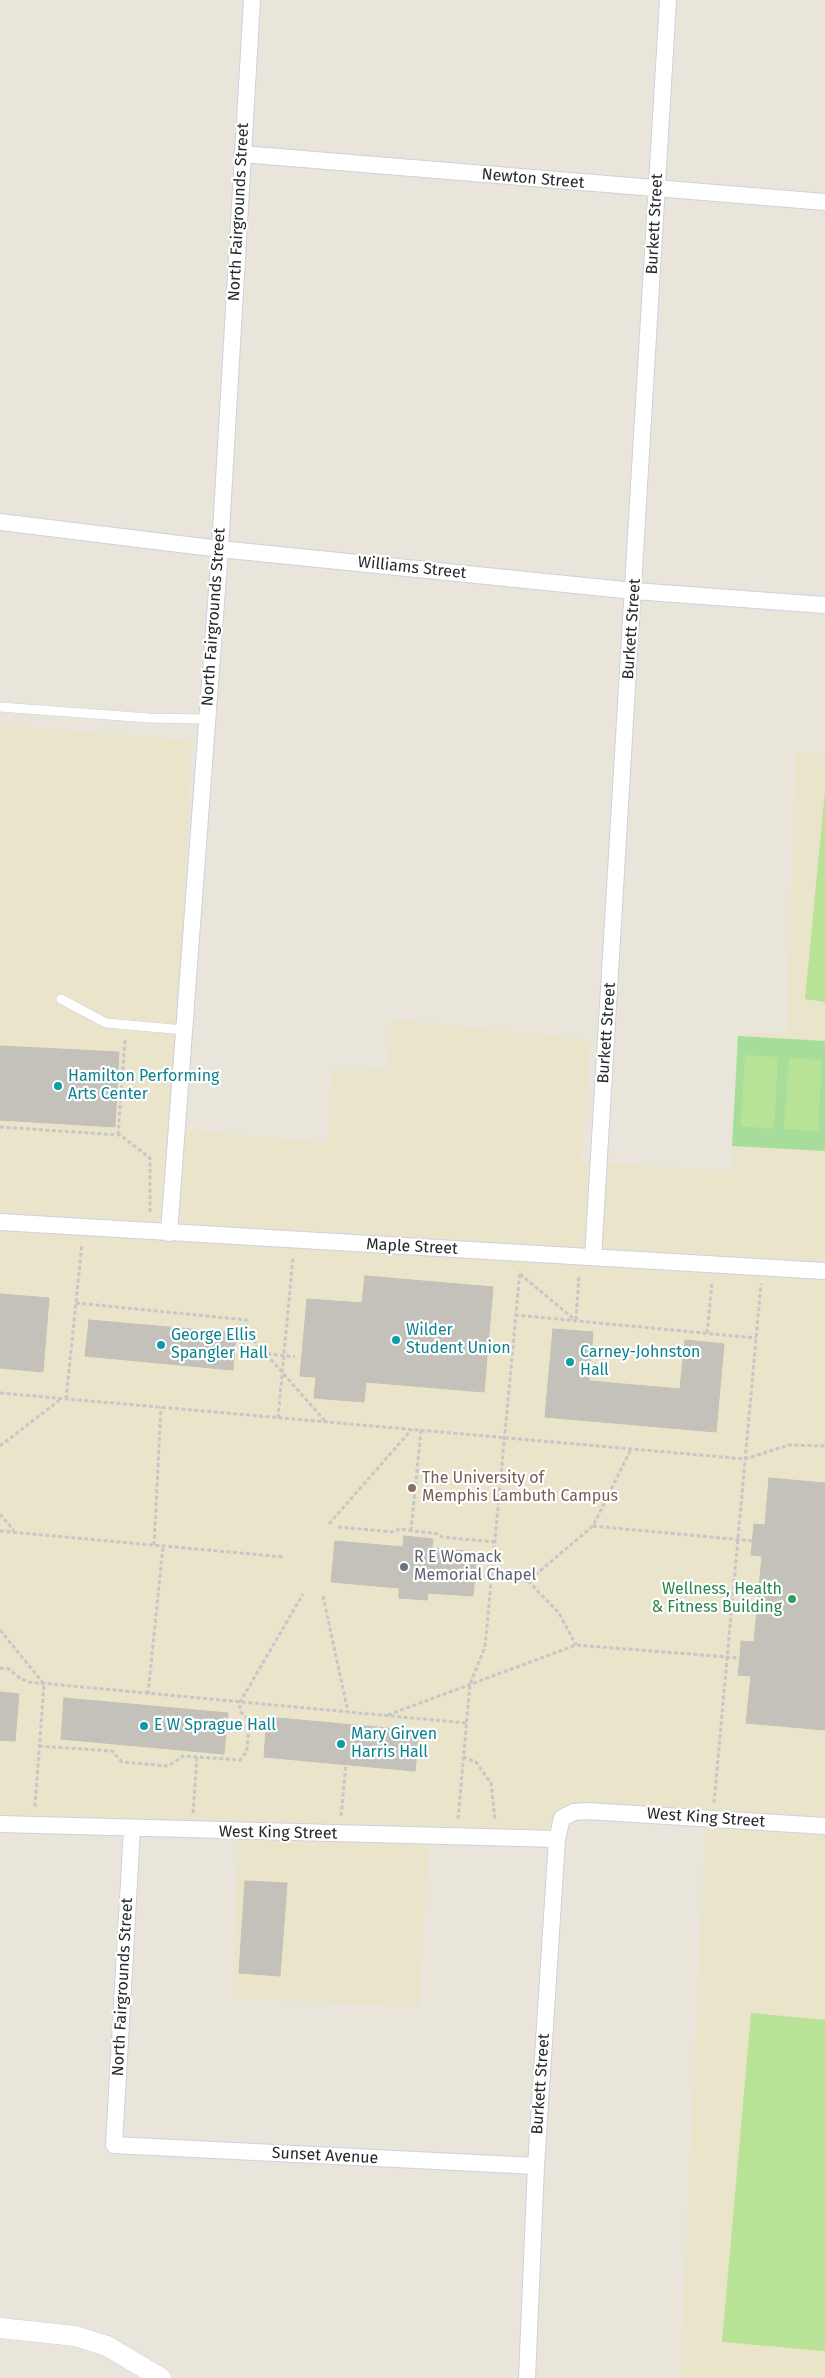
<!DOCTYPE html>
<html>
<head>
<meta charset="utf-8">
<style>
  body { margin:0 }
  canvas { display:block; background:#e9e5da }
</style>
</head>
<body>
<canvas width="825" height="2378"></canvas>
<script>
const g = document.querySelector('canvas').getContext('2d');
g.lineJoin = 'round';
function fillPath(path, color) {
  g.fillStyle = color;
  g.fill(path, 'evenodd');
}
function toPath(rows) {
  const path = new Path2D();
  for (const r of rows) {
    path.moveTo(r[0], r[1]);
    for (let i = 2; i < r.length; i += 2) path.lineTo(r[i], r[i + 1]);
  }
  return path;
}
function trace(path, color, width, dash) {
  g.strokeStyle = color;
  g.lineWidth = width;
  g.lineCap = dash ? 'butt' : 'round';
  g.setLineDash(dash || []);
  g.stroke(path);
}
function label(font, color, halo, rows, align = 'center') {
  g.font = font + ' "Fira Sans",sans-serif';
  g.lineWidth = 4.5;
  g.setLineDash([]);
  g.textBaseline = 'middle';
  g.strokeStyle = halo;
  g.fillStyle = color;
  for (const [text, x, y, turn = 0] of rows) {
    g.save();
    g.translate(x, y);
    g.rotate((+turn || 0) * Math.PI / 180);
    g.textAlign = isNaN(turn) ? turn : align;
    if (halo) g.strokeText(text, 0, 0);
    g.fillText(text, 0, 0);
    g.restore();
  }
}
fillPath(toPath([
  [0,725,191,741,180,1026,170,1128,327,1143,332,1070,388,1069,392,1019,590,1040,581,1162,733,1171,737,1033,787,1033,796,752,825,755,825,2378,680,2378,706,1813,574,1805,552,1835,429,1832,419,2007,232,1998,239,1827,0,1818]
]), '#eae4ca');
fillPath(toPath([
  [738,1036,825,1041,825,1151,732,1146]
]), '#a7dd9a');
fillPath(toPath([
  [825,791,825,1002,805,999],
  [745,1055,778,1057,774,1129,741,1126],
  [789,1058,822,1060,818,1131,784,1129],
  [751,2013,825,2020,825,2351,722,2342]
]), '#b8e396');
const building = toPath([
  [0,1046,119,1052,115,1127,0,1120,0,1046],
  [365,1276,493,1287,484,1392,366,1382,364,1402,314,1398,316,1377,300,1376,307,1299,362,1303,365,1276],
  [0,1294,49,1298,43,1372,0,1368,0,1294],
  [89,1320,236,1333,233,1370,85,1356,89,1320],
  [553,1329,593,1332,589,1381,680,1389,685,1340,724,1344,716,1432,545,1417,553,1329],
  [769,1478,825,1483,825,1730,746,1723,751,1676,738,1675,740,1658,741,1641,754,1642,762,1556,751,1555,754,1524,765,1525,769,1478],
  [404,1536,433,1539,432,1548,477,1552,473,1596,428,1593,427,1600,399,1598,399,1588,331,1582,335,1541,403,1547,404,1536],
  [0,1692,19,1694,15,1741,0,1740,0,1692],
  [64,1698,228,1713,224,1754,61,1739,64,1698],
  [267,1717,419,1731,415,1771,264,1757,267,1717],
  [245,1881,287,1883,280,1976,239,1973,245,1881]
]);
fillPath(building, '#c4c1ba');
trace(building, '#c4c1b4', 1);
const service = toPath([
  [0,707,149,718,207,719],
  [61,999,106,1023,184,1030]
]);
const minor = toPath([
  [242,154,825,202],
  [0,522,220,549,634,591,825,605],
  [0,1222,825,1271],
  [169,1233,220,549,252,0],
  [593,1257,668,0],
  [0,1824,557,1839],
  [132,1829,114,2145,536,2166],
  [527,2378,536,2166,557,1839,562,1818,574,1812,587,1811,825,1826]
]);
const tertiary = toPath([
  [0,2328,75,2336,107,2346,161,2378]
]);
trace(service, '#cfd0e0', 10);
trace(minor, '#cfd0e0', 18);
trace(tertiary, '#cfd0e0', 21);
trace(toPath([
  [0,1127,120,1135,150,1158,150,1213],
  [118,1135,125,1040],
  [520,1274,575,1320],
  [76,1303,247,1320,243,1351,295,1357],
  [515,1315,756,1338],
  [576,1320,579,1275],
  [245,1330,325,1421],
  [707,1333,712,1283],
  [0,1393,745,1459,789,1445,825,1446],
  [66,1399,82,1244],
  [278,1418,293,1258],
  [0,1446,61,1399],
  [0,1514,14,1531],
  [329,1524,412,1429],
  [593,1526,753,1541],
  [338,1527,394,1532,399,1529,439,1534,442,1537,495,1542],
  [0,1531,284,1557],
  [411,1531,421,1430],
  [154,1545,161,1407],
  [492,1578,528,1581,593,1526,631,1449],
  [528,1581,559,1613,576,1645],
  [323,1596,348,1712],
  [0,1630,44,1684,35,1807],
  [0,1668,9,1669,21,1679,29,1682,466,1723],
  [148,1694,163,1546],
  [388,1715,576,1645,740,1658],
  [39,1746,112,1751,122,1762,168,1766,183,1756,240,1760,247,1751,249,1720,240,1711,240,1702,303,1594],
  [463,1757,476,1762,491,1783,495,1820],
  [714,1803,761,1284],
  [193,1813,197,1757],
  [341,1816,346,1764],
  [458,1819,470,1684,485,1647,520,1271]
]), '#c7c7c7', 3, [4, 2.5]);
trace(service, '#fff', 9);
trace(minor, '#fff', 16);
trace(tertiary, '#fff', 20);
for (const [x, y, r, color] of [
  [58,1086,5,"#0f9aa8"],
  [396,1340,5,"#0f9aa8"],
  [161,1345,5,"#0f9aa8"],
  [570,1362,5,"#0f9aa8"],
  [412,1488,5,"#8d6e63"],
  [404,1567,5,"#6b7280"],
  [792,1599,5,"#2e9e5b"],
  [144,1726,5,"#0f9aa8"],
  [341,1744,5,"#0f9aa8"]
]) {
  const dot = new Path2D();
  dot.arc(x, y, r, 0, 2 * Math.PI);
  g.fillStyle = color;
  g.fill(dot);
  trace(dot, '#fff', 2);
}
label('16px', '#282828', '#fff', [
  ["Newton Street",533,179,5],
  ["North Fairgrounds Street",239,212,-87],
  ["Burkett Street",655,224,-87],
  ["Williams Street",412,568,6],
  ["North Fairgrounds Street",214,617,-86],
  ["Burkett Street",632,629,-86],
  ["Burkett Street",607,1033,-86],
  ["Maple Street",412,1247,3],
  ["West King Street",706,1818,4],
  ["West King Street",278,1833,1],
  ["North Fairgrounds Street",123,1987,-87],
  ["Burkett Street",541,2084,-86],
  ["Sunset Avenue",325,2156,3]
]);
label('16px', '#0d838f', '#fff', [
  ["Hamilton Performing",68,1077],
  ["Arts Center",68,1095],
  ["Wilder",406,1331],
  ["Student Union",406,1349],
  ["George Ellis",171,1336],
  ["Spangler Hall",171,1354],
  ["Carney-Johnston",580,1353],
  ["Hall",580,1371],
  ["E W Sprague Hall",154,1726],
  ["Mary Girven",351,1735],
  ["Harris Hall",351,1753]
], 'left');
label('16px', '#785e54', '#fff', [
  ["The University of",422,1479],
  ["Memphis Lambuth Campus",422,1497]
], 'left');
label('16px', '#5b616d', '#fff', [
  ["R E Womack",414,1558],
  ["Memorial Chapel",414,1576]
], 'left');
label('16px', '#27864d', '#fff', [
  ["Wellness, Health",782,1590],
  ["& Fitness Building",782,1608]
], 'right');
</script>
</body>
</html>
